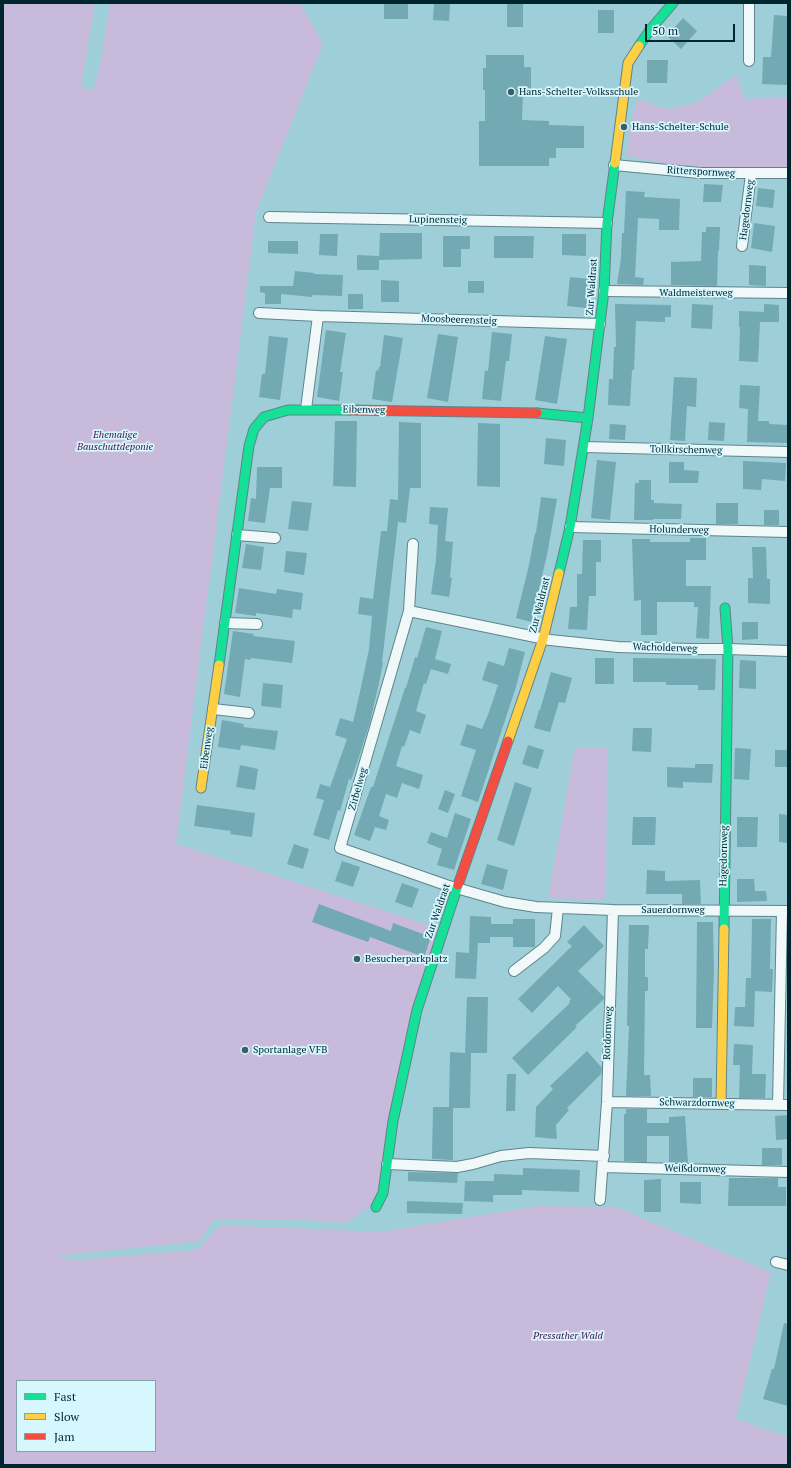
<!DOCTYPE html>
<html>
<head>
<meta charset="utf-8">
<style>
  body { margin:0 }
  #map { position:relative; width:791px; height:1468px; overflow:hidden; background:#9ecfd8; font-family:"PT Serif",serif }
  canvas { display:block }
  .frame { position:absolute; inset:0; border:4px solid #00262d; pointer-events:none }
  .legend { position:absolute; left:16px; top:1380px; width:140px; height:72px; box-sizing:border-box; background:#d6f7fe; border:1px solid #80a3aa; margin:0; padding:5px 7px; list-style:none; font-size:12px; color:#00262d }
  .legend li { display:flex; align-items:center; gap:8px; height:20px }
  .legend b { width:20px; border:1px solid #80a3aa }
  .scale { position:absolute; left:645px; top:24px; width:90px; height:18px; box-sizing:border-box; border:2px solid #00262d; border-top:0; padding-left:5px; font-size:12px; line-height:14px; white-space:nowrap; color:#00262d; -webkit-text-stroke:3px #d6f7fe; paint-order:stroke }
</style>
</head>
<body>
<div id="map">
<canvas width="791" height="1468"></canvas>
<div class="frame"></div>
<ul class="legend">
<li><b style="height:5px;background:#16e098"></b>Fast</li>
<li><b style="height:5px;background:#ffcf43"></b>Slow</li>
<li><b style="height:5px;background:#f24e42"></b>Jam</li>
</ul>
<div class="scale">50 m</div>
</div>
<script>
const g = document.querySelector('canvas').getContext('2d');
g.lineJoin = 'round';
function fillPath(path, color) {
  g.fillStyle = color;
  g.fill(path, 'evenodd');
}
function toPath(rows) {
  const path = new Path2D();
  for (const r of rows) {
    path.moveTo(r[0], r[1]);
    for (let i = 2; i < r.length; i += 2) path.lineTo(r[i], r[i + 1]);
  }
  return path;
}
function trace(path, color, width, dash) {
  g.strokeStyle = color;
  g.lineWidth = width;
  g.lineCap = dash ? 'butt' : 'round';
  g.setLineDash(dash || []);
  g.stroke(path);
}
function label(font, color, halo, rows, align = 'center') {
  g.font = font + ' "PT Serif",serif';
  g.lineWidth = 3.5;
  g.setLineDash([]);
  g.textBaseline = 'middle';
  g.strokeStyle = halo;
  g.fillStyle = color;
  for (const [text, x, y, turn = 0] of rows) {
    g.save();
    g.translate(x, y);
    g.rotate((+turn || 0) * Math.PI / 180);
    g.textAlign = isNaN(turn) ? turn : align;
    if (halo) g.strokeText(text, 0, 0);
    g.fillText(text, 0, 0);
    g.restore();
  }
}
fillPath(toPath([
  [3,3,95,3,81,86,92,92,100,67,110,3,300,3,323,44,256,212,176,844,441,929,374,1203,346,1223,296,1219,213,1220,200,1241,55,1256,74,1260,196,1250,220,1225,380,1232,538,1206,616,1207,771,1272,736,1419,788,1437,788,1465,3,1465],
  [17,1381,155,1381,155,1451,17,1451],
  [736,75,744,99,788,97,788,168,714,169,671,165,627,156,630,129,637,99,667,109,698,102],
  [575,747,607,747,606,900,548,898]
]), '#c7badb');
fillPath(toPath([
  [384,3,408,3,408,19,384,19],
  [434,3,450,3,449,21,433,20],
  [507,4,523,4,523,27,507,27],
  [598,10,614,10,614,33,598,33],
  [774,15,788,16,787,85,762,84,763,57,771,57],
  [683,18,697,31,681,49,667,36],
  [486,55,524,55,524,67,531,67,531,93,523,93,522,120,549,121,549,125,584,126,584,148,556,148,556,158,549,158,549,166,479,166,479,121,485,121,485,90,483,90,483,68,486,68],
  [647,60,668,60,667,83,647,83],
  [704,184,723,185,721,202,703,202],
  [758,188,775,190,773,208,756,206],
  [626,191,645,192,644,197,680,199,679,230,659,230,659,219,638,218,635,277,644,278,643,285,617,284,621,258,622,233,624,233],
  [754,223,775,226,772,252,751,248],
  [706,227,720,227,719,251,718,251,717,286,671,285,671,262,701,261,702,232,706,232],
  [380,233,422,233,422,259,379,260],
  [320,234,338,234,337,256,319,255],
  [562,234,586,234,586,256,562,255],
  [443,236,470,236,470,249,461,249,461,267,443,267],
  [494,236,534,236,533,258,494,258],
  [268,241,298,241,298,254,268,253],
  [357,255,379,256,379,270,357,270],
  [749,265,766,266,766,286,749,285],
  [295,271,314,273,314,274,343,275,342,296,312,295,312,297,281,294,281,304,265,304,265,293,260,292,260,286,293,286],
  [570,277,589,279,586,308,567,306],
  [381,280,399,281,399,302,381,302],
  [468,281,484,281,484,293,468,293],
  [348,294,363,294,363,309,348,309],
  [615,304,671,305,671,317,665,317,665,322,636,321,634,370,632,370,630,406,608,405,609,379,613,379,614,347,616,347],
  [692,304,713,305,712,329,691,328],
  [764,304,779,305,779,322,760,322,758,362,739,361,740,327,739,327,739,311,764,312],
  [326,330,346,333,340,372,343,372,339,401,317,397],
  [492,332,512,334,509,361,506,361,501,401,482,399,485,370,488,371],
  [438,334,458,337,448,402,427,398],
  [384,335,403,338,392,402,372,399,376,370,378,371,379,367,380,367],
  [269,336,288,338,280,400,259,397,262,374,265,374],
  [545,336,567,339,557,404,535,400],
  [674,377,697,378,696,407,687,406,685,441,670,440],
  [740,385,760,386,758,421,769,421,769,424,788,425,788,443,747,442,748,409,739,408],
  [335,421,357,421,356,487,333,486],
  [399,422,421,423,421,488,410,488,406,523,398,522,382,663,383,663,379,683,370,722,358,760,351,780,349,779,340,811,338,810,329,840,313,835,324,800,316,798,320,784,330,787,347,739,335,735,340,718,353,722,360,692,369,649,372,616,358,614,360,597,373,599,381,531,387,531,390,499,398,500],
  [709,422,725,423,724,441,708,440],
  [478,423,500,424,500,487,477,486],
  [610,424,626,425,625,440,609,439],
  [546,438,566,440,564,466,544,464],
  [597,460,616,462,610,520,591,518],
  [743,461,786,463,785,481,762,479,761,490,743,489],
  [669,462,684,462,684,470,699,471,698,483,669,483],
  [257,467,282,467,282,488,270,488,265,523,248,521,251,498,256,499],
  [639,480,651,480,651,500,654,500,654,503,682,504,681,519,653,519,653,520,634,520,635,483,639,483],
  [541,497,557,499,547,555,531,622,516,618,529,565,535,533,536,533],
  [292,501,312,503,308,531,288,529],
  [716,503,738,503,738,524,716,524],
  [430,507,448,508,445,541,453,542,450,577,452,578,449,597,431,594,436,560,438,525,429,524],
  [764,510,779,510,779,525,764,525],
  [690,538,706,538,706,560,686,560,686,586,711,586,709,639,696,638,698,607,694,607,694,602,657,602,657,635,641,635,641,600,634,601,632,539,650,539,650,542,690,542],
  [583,540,601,540,601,562,596,562,596,596,589,596,587,630,568,629,570,607,577,607,577,574,582,574],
  [246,544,264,547,261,570,242,568],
  [752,547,766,547,767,579,770,579,770,604,748,603,748,578,753,578],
  [286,551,307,553,304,575,284,572],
  [239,588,276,594,277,589,303,593,301,610,293,609,292,618,256,613,256,616,235,613],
  [742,622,758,622,758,639,742,640],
  [426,627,442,631,435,659,451,664,448,674,431,669,426,684,424,683,416,711,426,715,420,734,410,730,404,747,402,746,396,766,423,775,419,789,402,783,397,798,386,794,379,816,389,820,386,830,375,827,370,841,354,835,371,787,373,787,405,688,406,688,415,657,417,658],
  [233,631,254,634,253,636,295,641,292,663,251,658,250,660,245,659,240,697,224,694],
  [509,648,525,652,516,687,478,802,461,796,476,750,460,745,467,724,482,729,489,712,498,685,482,680,488,661,504,666],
  [595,658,614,658,614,684,595,684],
  [633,658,716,659,715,690,698,690,698,685,666,685,666,682,633,682],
  [740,660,756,661,756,689,739,688],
  [551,672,572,678,565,703,559,702,550,732,534,728,539,710,540,710],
  [263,683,283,685,281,708,261,706],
  [222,720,244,724,243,727,278,731,275,750,241,745,240,750,218,747],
  [633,728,652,728,651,752,632,751],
  [528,745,544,750,538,769,522,764],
  [735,748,751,749,749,780,734,779],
  [775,750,788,750,788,767,775,767],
  [695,764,713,764,712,783,683,782,683,788,667,787,667,767,695,768],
  [240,765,258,769,255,790,236,787],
  [515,782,532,788,514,846,497,840],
  [445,790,455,794,448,813,438,809],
  [197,805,255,813,252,837,230,834,231,831,194,826],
  [455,813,471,819,454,870,437,865,442,849,427,843,431,832,447,838],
  [779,814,788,815,788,843,779,842],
  [633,817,656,817,655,845,632,845],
  [737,817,758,817,757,847,737,847],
  [294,844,309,849,303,869,287,864],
  [342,861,360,867,353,887,335,881],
  [487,864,508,870,503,890,481,884],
  [647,870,665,871,665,881,700,880,701,904,682,904,682,894,646,894],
  [737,879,754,879,755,891,766,891,767,901,737,902],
  [402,883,419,889,412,908,395,902],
  [319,904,391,931,393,923,431,937,424,957,370,937,368,942,312,922],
  [470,916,491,917,491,924,513,924,513,919,535,919,535,947,513,947,513,937,490,937,490,943,478,943,476,979,455,978,456,952,469,953],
  [752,919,771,919,770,969,773,969,772,992,755,991,754,1027,734,1026,735,1007,745,1007,746,978,751,978],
  [697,922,713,922,714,971,712,1028,696,1028],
  [584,925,604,946,578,971,604,997,604,999,575,1026,577,1027,528,1075,512,1058,570,1003,569,1002,571,999,558,986,532,1013,518,999,572,946,567,942],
  [629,925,649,925,648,949,645,949,645,977,648,977,648,991,645,991,644,1075,650,1075,651,1096,626,1096,629,1026,627,1026],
  [467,997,488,997,487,1053,471,1053,470,1108,453,1108,453,1160,432,1159,433,1107,449,1107,450,1052,465,1053],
  [734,1044,753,1045,752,1074,766,1074,765,1098,739,1098,740,1065,733,1065],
  [587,1051,602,1068,601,1074,567,1108,569,1110,556,1125,557,1139,535,1137,536,1107,553,1089,550,1086],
  [507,1074,516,1074,515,1111,506,1111],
  [693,1078,712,1078,712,1097,693,1097],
  [626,1109,647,1109,647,1123,669,1123,669,1117,685,1116,688,1163,669,1162,669,1136,647,1136,647,1162,624,1161,624,1114,626,1114],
  [788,1115,788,1139,776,1140,775,1116],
  [762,1148,782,1148,782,1165,762,1165],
  [523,1168,580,1170,579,1192,522,1190,522,1195,493,1195,493,1202,464,1201,465,1181,494,1181,494,1174,523,1175],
  [408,1172,458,1173,457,1183,408,1181],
  [729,1178,778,1178,778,1187,786,1187,786,1206,728,1206],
  [661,1179,661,1212,644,1212,644,1180],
  [680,1182,701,1182,701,1204,680,1203],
  [407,1201,463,1203,462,1214,407,1213],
  [784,1323,788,1324,788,1406,763,1399,772,1369,774,1369]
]), '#73a9b2');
const street = toPath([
  [749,3,749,61],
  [614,165,700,173,788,173],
  [269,217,607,223],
  [742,246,751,174],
  [604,291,788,293],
  [259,313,318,316,600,324],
  [306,409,318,316],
  [584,447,788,452],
  [570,527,788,532],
  [237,535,275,538],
  [409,611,413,544],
  [225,623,257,624],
  [788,651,728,649,690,649,618,647,550,640,409,611,340,848,446,885,505,902,536,907,613,910,788,911],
  [213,709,249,713],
  [514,971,544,948,555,936,558,908],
  [607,1102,788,1105],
  [778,1105,782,911],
  [387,1164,457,1167,473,1164,501,1156,529,1153,604,1156],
  [603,1167,788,1172],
  [600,1200,607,1102,613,910],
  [776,1262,788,1265]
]);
const fast = toPath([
  [639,46,650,30,673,3],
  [537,413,588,418],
  [559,573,570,527,588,418,604,291,607,223,615,163],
  [219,665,249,446,254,429,264,417,288,410,349,410],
  [724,929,728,649,725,608],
  [376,1207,383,1193,393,1121,417,1010,458,885]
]);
const slow = toPath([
  [615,163,628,63,639,46],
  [508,741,543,639,559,573],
  [201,788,219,665],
  [721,1104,724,929]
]);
const jam = toPath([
  [349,410,537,413],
  [458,885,508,741]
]);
trace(street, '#5f848a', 12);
trace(fast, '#5f848a', 11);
trace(slow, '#5f848a', 11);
trace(jam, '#5f848a', 11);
trace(street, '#f0f8f9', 10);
trace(fast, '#16e098', 9);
trace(slow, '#ffcf43', 9);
trace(jam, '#f24e42', 9);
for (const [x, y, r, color] of [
  [511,92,4,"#376169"],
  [624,127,4,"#376169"],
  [357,959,4,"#376169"],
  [245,1050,4,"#376169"]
]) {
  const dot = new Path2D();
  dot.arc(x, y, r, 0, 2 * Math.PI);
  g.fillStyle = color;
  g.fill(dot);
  trace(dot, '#d6f7fe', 1.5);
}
label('10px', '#00262d', '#d6f7fe', [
  ["Hans-Schelter-Volksschule",519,92],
  ["Hans-Schelter-Schule",632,127],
  ["Besucherparkplatz",365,959],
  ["Sportanlage VFB",253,1050]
], 'left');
label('10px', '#00262d', '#d6f7fe', [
  ["Ritterspornweg",701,172,3],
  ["Hagedornweg",747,210,-83],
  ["Lupinensteig",438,220,1],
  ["Zur Waldrast",592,287,-86],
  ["Waldmeisterweg",696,293],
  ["Moosbeerensteig",459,320,2],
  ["Eibenweg",364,410,1],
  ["Tollkirschenweg",686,450,1],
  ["Holunderweg",679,530,1],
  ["Zur Waldrast",540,605,-76],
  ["Wacholderweg",665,648,2],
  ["Eibenweg",207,748,-82],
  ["Zirbelweg",358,789,-74],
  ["Hagedornweg",724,856,-89],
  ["Sauerdornweg",673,910],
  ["Zur Waldrast",438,911,-71],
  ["Rotdornweg",608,1033,-88],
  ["Schwarzdornweg",697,1103,1],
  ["Weißdornweg",695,1169,1]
]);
label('italic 10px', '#4b1045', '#d6f7fe', [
  ["Ehemalige",115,435],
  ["Bauschuttdeponie",115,447],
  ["Pressather Wald",568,1336]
]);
</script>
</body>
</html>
